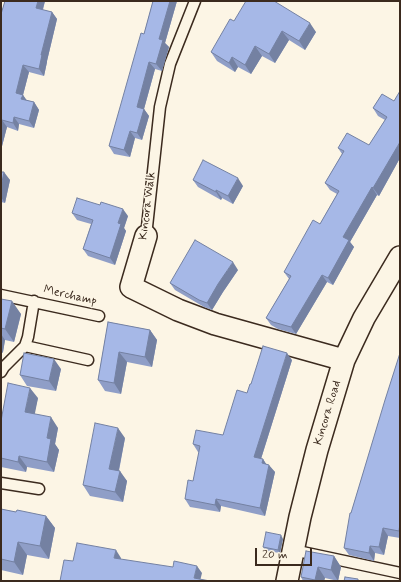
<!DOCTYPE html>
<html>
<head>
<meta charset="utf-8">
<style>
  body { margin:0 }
  #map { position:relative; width:401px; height:582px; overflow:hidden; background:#fcf5e5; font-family:Mynerve,sans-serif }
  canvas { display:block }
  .frame { position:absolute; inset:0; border:2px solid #3b2a1e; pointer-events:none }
  .scale { position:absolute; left:255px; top:548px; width:57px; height:18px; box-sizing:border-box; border:2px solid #3b2a1e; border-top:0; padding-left:5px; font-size:12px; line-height:14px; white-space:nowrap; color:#3b2a1e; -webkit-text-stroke:3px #fcf5e5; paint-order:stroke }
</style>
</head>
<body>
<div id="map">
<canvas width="401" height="582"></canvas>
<div class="frame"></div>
<div class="scale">20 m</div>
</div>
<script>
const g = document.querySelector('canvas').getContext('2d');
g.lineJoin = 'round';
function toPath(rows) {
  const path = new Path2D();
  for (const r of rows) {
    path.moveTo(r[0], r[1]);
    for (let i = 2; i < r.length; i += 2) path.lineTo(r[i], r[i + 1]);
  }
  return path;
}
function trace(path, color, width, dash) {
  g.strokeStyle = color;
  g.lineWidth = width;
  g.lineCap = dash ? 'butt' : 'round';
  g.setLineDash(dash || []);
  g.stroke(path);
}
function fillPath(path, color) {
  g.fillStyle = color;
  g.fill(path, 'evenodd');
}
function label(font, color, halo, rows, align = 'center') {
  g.font = font + ' Mynerve,sans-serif';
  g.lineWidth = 3;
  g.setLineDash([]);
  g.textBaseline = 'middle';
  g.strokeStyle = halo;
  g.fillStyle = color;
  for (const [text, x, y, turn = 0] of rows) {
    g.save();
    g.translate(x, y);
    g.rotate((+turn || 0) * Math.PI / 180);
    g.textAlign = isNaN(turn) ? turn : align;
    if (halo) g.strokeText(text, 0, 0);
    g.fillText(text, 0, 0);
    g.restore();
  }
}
const lane = toPath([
  [146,236,160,107,170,64,195,1],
  [1,295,99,316],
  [25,346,88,360],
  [1,372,4,367,25,346,28,337,34,301],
  [1,483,39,489],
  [293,550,400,573]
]);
const street = toPath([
  [146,236,131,287,178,310,215,324,344,360],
  [287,581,300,517,317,450,344,360,364,318,400,257]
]);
trace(lane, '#3b2a1e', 13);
trace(street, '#3b2a1e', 24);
trace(lane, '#fcf5e5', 10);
trace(street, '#fcf5e5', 21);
fillPath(toPath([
  [5,1,45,1,43,10,52,12,57,19,47,61,47,62,44,76,29,72,23,95,26,100,34,102,39,110,34,128,19,124,18,131,7,127,1,150,1,14],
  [153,1,177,1,165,43,169,47,162,71,155,69,144,109,149,116,142,140,135,138,130,157,114,154,109,146,144,34],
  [234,21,316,32,305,50,289,40,275,63,262,56,251,74,238,67,235,72,217,61,211,52],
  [382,94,400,158,379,196,377,195,350,242,354,247,333,285,327,282,296,334,278,329,271,325,266,318,289,279,284,272,320,224,337,194,330,190,325,183,342,154,338,148,369,145,385,120,378,116,373,108],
  [1,172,10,180,5,203,1,202],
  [193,180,243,186,233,204,222,198,221,200,198,187],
  [72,213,128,216,124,228,126,231,115,265,88,256,83,249,91,224,77,220],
  [238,270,223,292,212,310,204,307,175,290,170,283],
  [1,299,21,314,14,342,5,340,3,352,1,354],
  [108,322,150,330,157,340,152,367,127,362,121,394,105,391,98,380],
  [400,353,400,538,388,536,384,555,375,553,374,561,349,555,344,548,351,513],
  [292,360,261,459,263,459,266,464,275,472,265,516,221,506,220,512,190,507,185,499,193,481,199,452,198,452,193,444,223,435,247,393,251,384],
  [61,369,56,391,27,386,20,375],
  [38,398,34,414,58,428,55,444,59,450,54,472,27,467,26,472,1,467,1,421],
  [125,438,119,471,127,481,123,502,90,496,83,485],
  [1,509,16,512,46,516,55,528,49,559,27,555,23,575,1,570],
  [283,539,280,553,266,551,263,547],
  [334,556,341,567,338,581,325,578,324,581,303,581,301,577]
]), '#8f9ec7');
fillPath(toPath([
  [38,1,45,1,41,15,36,8],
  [170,1,177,1,165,43,169,47,162,71,156,64,159,39],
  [52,12,57,19,47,61,47,62,44,76,39,69,41,55],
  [310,23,316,32,305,50,299,41],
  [282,31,289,40,275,63,269,54],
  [255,46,262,56,251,74,245,65],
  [232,57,238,67,235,72,229,63],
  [149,62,155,69,144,109,149,116,142,140,137,133,137,107],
  [23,65,29,72,23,95,28,102,27,106,16,93],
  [34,102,39,110,34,128,29,121],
  [14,117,19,124,18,131,13,123],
  [2,120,7,127,1,150,1,122],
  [130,131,135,138,130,157,124,150],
  [400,142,400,158,379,196,373,188],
  [4,172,10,180,5,203,1,197,1,187],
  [238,178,243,186,233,204,228,196],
  [372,187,377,195,350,242,354,247,333,285,328,278,343,237],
  [216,190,222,198,221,200,216,192],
  [123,209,128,216,124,228,126,231,115,265,110,258,118,223],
  [233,262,238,270,223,292,212,310,207,303,218,284],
  [322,275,327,282,296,334,291,327],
  [12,301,21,314,14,342,5,329],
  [150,330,157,340,152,367,145,357],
  [1,334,5,340,3,352,1,354],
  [119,352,127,362,121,394,114,383],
  [287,353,292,360,259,465,254,457],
  [54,359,61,369,56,391,49,381],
  [30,388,38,398,33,423,25,412],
  [51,417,58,428,55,444,59,450,54,472,47,462,47,438],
  [118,428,125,438,117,479,109,469],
  [19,456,27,467,26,472,18,462],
  [263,459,268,467,262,463],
  [269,465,275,472,265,516,260,508],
  [120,471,127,481,123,502,115,492],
  [216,499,221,506,220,512,215,505],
  [46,516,55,528,49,559,40,546],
  [383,528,388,536,384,555,379,547],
  [281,535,283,539,280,553,278,550],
  [18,542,27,555,23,575,14,562],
  [370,546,375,553,374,561,369,553],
  [116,550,121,558,120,566,114,558],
  [334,556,341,567,338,581,331,570],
  [197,566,202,573,200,581,194,578],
  [318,567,325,578,324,581,315,581,315,580]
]), '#7481a2');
const building = toPath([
  [5,1,38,1,36,8,52,12,41,55,42,55,39,69,23,65,16,93,23,95,21,99,34,102,29,121,14,117,13,123,2,120,1,122,1,14,5,1],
  [153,1,170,1,159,39,163,40,156,64,149,62,137,107,144,109,137,133,130,131,124,150,109,146,141,33,144,34,153,1],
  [246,1,274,1,310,23,299,41,282,31,269,54,255,46,245,65,232,57,229,63,211,52,230,19,234,21,246,1],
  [400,91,400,142,373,188,372,187,343,237,349,240,328,278,322,275,291,327,273,322,266,318,291,276,284,272,313,220,320,224,339,191,325,183,344,151,338,148,347,133,369,145,387,117,373,108,382,94,394,101,400,91],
  [203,160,238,178,228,196,216,190,216,192,193,180,203,160],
  [1,172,4,172,1,187,1,172],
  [77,198,100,205,101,202,123,209,118,223,121,224,110,258,83,249,93,220,72,213,77,198],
  [195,240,233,262,218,284,207,303,199,300,170,283,195,240],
  [1,299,12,301,5,329,1,328,1,299],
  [108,322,150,330,145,357,119,352,114,383,98,380,108,322],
  [263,346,287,353,254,457,263,459,262,463,269,465,260,508,216,499,215,505,185,499,188,480,193,481,200,446,193,444,196,430,223,435,237,390,247,393,250,384,251,384,263,346],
  [24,353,54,359,49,381,20,375,24,353],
  [400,353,400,523,399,531,383,528,379,547,370,546,369,553,344,548,350,513,351,513,385,400,400,353],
  [8,383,30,388,25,412,51,417,47,438,51,439,47,462,19,456,18,462,1,458,1,421,8,383],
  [95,423,118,428,109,469,120,471,115,492,83,485,95,423],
  [1,509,16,512,17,510,46,516,40,546,18,542,14,562,1,559,1,509],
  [266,532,281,535,278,550,263,547,266,532],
  [77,543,116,550,114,558,173,567,174,561,197,566,194,578,210,581,60,581,64,560,73,561,77,543],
  [306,551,334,556,331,570,318,567,315,580,301,577,306,551],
  [345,577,358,579,358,581,344,581,345,577]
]);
fillPath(building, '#a6b8e7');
trace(building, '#7481a2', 1);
label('12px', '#3b2a1e', '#fcf5e5', [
  ["Kincora Walk",148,206,-83],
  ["Merchamp",70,296,13],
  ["Kincora Road",328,413,-73]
]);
</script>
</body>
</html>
